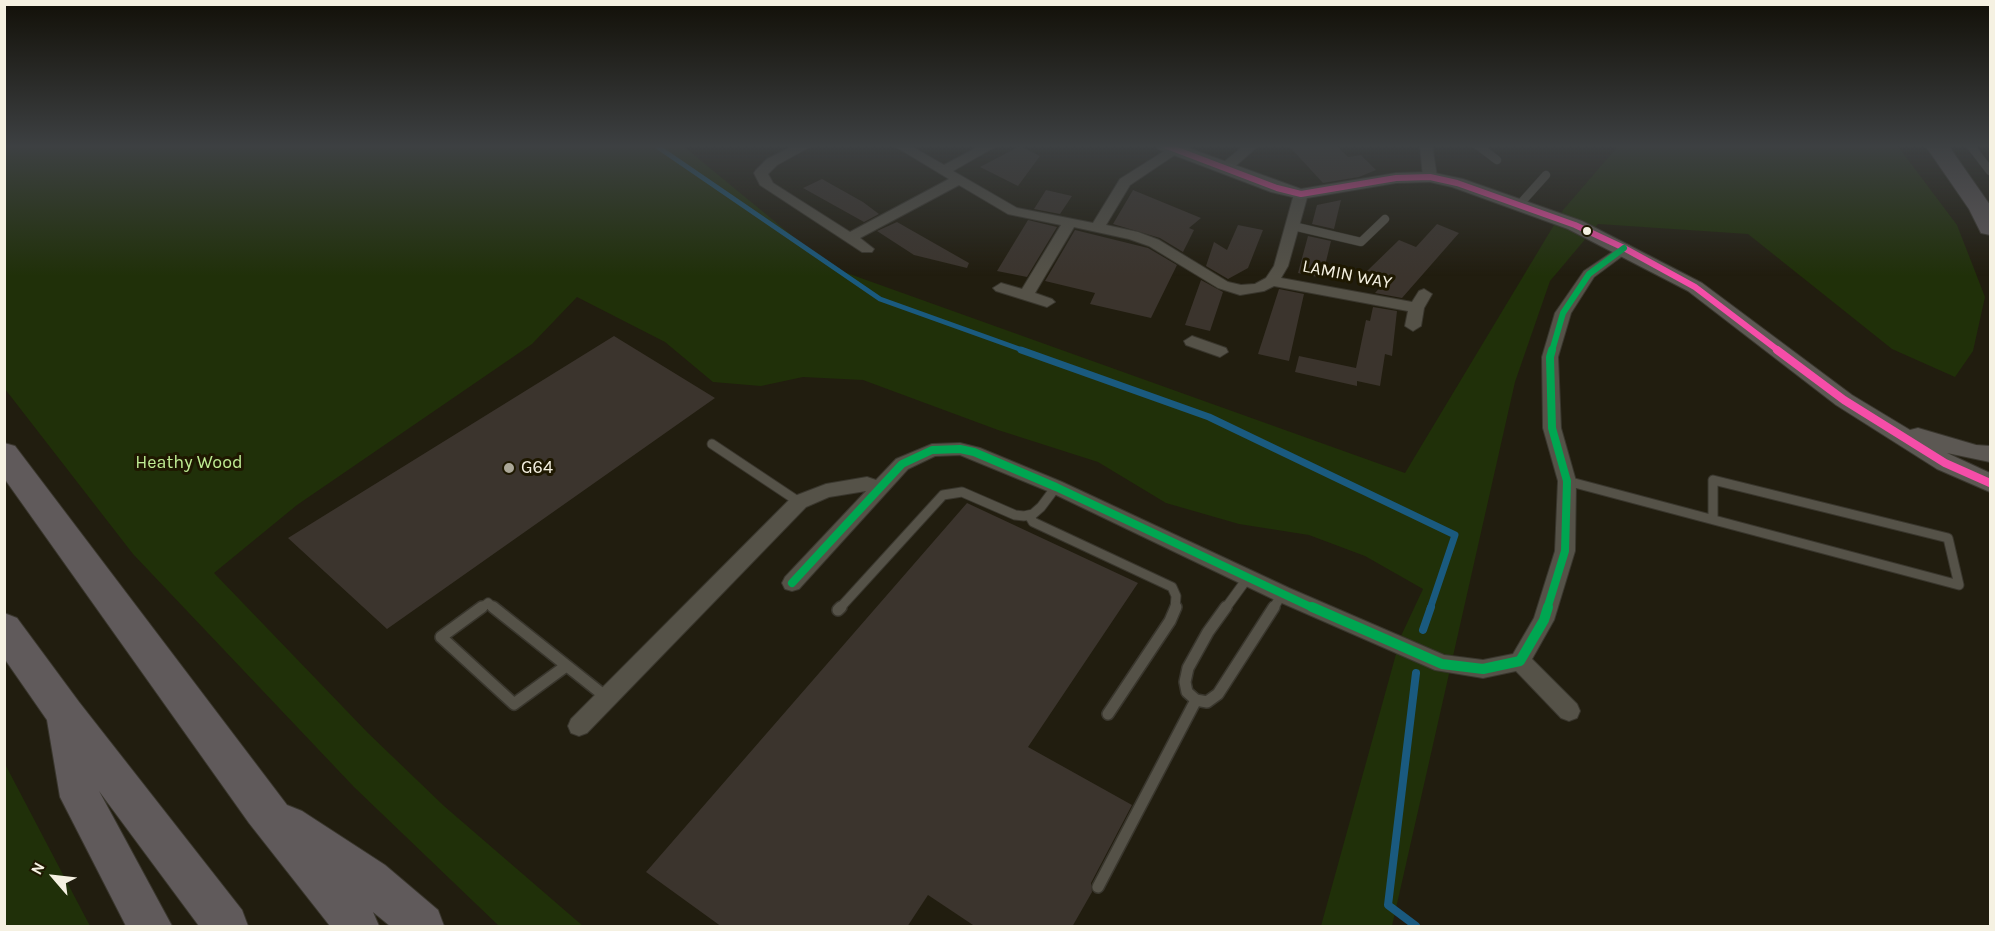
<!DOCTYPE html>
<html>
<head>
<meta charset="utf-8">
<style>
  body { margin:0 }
  #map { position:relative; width:1995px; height:931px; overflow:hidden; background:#211d0f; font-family:Karla,sans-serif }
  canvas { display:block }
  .frame { position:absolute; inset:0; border:6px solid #f5f1e2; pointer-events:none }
  .north { position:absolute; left:24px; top:847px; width:60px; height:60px; -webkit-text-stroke:4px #1e1801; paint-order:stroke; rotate:298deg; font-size:16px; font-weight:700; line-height:24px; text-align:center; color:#f5f1e2 }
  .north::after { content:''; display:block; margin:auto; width:21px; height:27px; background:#f5f1e2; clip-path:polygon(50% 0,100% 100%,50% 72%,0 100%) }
</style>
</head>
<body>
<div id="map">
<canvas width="1995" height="931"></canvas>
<div class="frame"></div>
<div class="north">N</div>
</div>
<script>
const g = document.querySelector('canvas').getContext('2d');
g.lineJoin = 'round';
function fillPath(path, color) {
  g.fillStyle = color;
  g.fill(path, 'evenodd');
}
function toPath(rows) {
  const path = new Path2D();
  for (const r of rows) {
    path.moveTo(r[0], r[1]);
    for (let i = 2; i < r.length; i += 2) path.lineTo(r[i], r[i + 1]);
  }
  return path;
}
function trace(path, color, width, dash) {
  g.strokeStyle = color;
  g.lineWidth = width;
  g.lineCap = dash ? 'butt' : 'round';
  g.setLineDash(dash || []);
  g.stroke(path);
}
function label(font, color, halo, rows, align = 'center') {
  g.font = font + ' Karla,sans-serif';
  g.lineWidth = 6;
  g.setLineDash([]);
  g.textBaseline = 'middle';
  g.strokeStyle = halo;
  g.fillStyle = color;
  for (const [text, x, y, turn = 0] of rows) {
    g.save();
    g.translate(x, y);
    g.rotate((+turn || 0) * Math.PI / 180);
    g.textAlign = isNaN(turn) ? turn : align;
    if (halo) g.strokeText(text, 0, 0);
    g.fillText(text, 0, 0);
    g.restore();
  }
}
fillPath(toPath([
  [4,145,682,145,830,267,1405,473,1563,210,1619,145,1897,145,1957,225,1985,297,1973,351,1955,377,1892,349,1748,234,1598,224,1550,281,1515,382,1392,926,1321,926,1401,636,1423,589,1365,556,1309,535,1239,524,1166,503,1098,462,998,430,863,380,803,377,761,386,713,382,665,342,577,297,532,344,297,505,214,573,368,733,444,806,583,926,499,926,354,787,133,554,5,389],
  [4,764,5,764,90,926,5,926]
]), '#203009');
trace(toPath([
  [655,145,880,299,1025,351]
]), '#1a5a7f', 5);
trace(toPath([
  [1021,350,1209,417,1455,535,1430,609]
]), '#1a5a7f', 7);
trace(toPath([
  [1423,630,1431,607],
  [1416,673,1388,905,1416,926]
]), '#1a5a7f', 8);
fillPath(toPath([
  [1288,145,1336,145,1348,157,1361,155,1376,170,1359,177,1323,183],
  [1020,146,1040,156,1018,186,980,167],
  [822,179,863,202,879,214,864,222,803,188],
  [1046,190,1072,196,1060,214,1034,209],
  [1133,190,1201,218,1189,228,1194,230,1183,252,1160,238,1113,224],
  [1341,200,1334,229,1312,224,1317,205],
  [1028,220,1057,227,1027,277,997,271],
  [897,222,969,263,967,268,914,255,877,231],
  [1437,224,1459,233,1402,298,1375,293,1390,276,1367,271,1399,240,1416,247],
  [1238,225,1263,230,1248,268,1228,279,1206,266,1214,242,1227,250],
  [1075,230,1148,248,1177,265,1151,318,1090,304,1095,293,1045,281],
  [1308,236,1331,241,1322,278,1298,273],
  [1201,280,1223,292,1210,331,1185,325],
  [1279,289,1304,294,1289,361,1258,354],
  [1373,307,1397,311,1392,356,1385,354,1380,386,1357,381,1357,386,1295,372,1299,356,1356,368,1366,320,1370,321],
  [614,336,715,398,387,629,288,538],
  [967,503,1138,583,1028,747,1132,805,1091,883,1092,892,1072,927,976,927,928,895,907,927,722,927,646,872]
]), '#3b342d');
const laneFar2 = toPath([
  [1477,145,1497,160],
  [1970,145,1990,171],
  [1520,204,1546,175],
  [1293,226,1361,242,1385,219]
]);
const laneFar1 = toPath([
  [712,444,799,502],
  [1567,481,1959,585,1948,538,1713,480,1713,519],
  [1029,515,1033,522,1172,587,1176,596,1175,609],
  [480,609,488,603,495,609],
  [839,609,943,495,962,492,1015,515,1024,516,1033,514,1041,507,1056,487],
  [1225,609,1249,576],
  [1273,609,1282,594]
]);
const lane = toPath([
  [482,607,441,637,514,704,566,666],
  [493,607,606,697],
  [1226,607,1208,632,1188,668,1185,682,1187,692,1196,700,1207,702,1218,694,1274,607],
  [838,610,841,607],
  [1108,714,1170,621,1176,607],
  [1098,887,1196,700]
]);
const street = toPath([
  [796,145,813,145,777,165,768,174,773,183,850,232,949,179,893,145,909,145,944,165,982,145,998,145,953,171,1017,208,1093,223,1120,179,1174,145,1180,149,1179,152,1130,185,1106,225,1138,232,1159,240,1228,282,1241,285,1255,284,1266,278,1274,266,1294,194,1301,190,1308,194,1288,266,1281,278,1412,302,1419,291,1424,289,1432,294,1424,308,1421,326,1413,331,1405,326,1408,311,1274,286,1264,291,1240,295,1218,288,1149,246,1129,239,1074,227,1035,293,1052,299,1055,302,1047,307,996,291,993,288,1001,283,1022,289,1061,225,1008,214,959,185,860,238,874,249,872,252,862,252,760,185,754,173,756,170,767,159,796,145],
  [1245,145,1259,145,1230,171,1220,171,1220,165,1245,145],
  [1420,145,1432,145,1437,177,1435,180,1425,180,1423,177,1420,145],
  [1624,244,1629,245,1631,248,1629,251,1594,277,1571,313,1558,357,1561,428,1576,481,1575,551,1554,620,1532,659,1577,704,1580,711,1577,718,1569,721,1561,718,1516,671,1483,678,1435,670,1275,600,1050,492,960,455,935,456,908,469,799,589,792,591,785,589,782,583,785,577,866,491,829,497,806,507,587,733,579,736,571,733,568,726,571,719,792,497,826,484,867,477,876,480,896,459,932,444,960,443,980,448,1062,482,1289,588,1444,655,1483,660,1513,654,1534,618,1555,551,1558,481,1543,428,1542,357,1555,313,1584,271,1624,244],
  [1192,336,1226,348,1228,352,1220,357,1186,345,1184,341,1192,336]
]);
const secondary = toPath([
  [1156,145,1180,145,1301,189,1396,173,1430,172,1463,179,1582,221,1702,283,1852,395,1910,430,1918,428,1976,445,1990,446,1990,462,1947,453,1990,473,1990,492,1937,469,1836,405,1688,291,1568,229,1452,187,1430,182,1396,183,1301,199,1271,192,1158,149,1156,145]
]);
const highway = toPath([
  [1925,145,1948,145,1990,205,1990,235,1981,233,1969,209,1925,145],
  [4,443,15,446,287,805,302,811,385,865,438,910,444,926,390,926,373,912,379,926,330,926,249,823,4,478,4,443],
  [4,613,17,618,79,702,242,910,248,926,199,926,99,791,172,926,126,926,60,797,47,720,4,658,4,613]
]);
trace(laneFar2, '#39362d', 9);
trace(laneFar1, '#39362d', 11);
trace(lane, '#39362d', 14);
trace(street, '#39362d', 2);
trace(secondary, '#39362d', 2);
trace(highway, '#39362d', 2);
trace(laneFar2, '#555248', 8);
trace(laneFar1, '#555248', 9);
trace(lane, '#555248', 11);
fillPath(street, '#555248');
fillPath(secondary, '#5c5853');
fillPath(highway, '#605a5b');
trace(toPath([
  [1164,145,1277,188,1301,194,1396,178,1430,177,1457,183,1575,225,1624,248,1695,287,1779,351]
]), '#f54da8', 6);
trace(toPath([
  [1777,350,1844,400,1945,463,1990,483]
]), '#f54da8', 8);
trace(toPath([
  [1552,351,1563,313,1589,274,1624,248]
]), '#00a651', 6);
trace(toPath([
  [792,583,902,464,932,450,960,449,974,452,1056,487,1315,609],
  [1547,609,1565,551,1567,481,1552,428,1550,357,1552,350]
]), '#00a651', 8);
trace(toPath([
  [1312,607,1442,664,1483,669,1520,661,1544,620,1548,607]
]), '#00a651', 10);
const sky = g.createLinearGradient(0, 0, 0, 276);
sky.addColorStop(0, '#121008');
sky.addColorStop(0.53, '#3d4042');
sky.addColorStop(1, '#3d404200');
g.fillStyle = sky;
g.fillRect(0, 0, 1995, 276);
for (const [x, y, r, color] of [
  [1587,231,5,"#f5f1e2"],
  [509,468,6,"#aba798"]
]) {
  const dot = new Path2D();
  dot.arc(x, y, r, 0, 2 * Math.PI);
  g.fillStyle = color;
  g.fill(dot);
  trace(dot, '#1e1801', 2);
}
label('18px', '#f5f1e2', '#1e1801', [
  ["LAMIN WAY",1347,275,11]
]);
label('18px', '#bfec93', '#1e1801', [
  ["Heathy Wood",189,463]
]);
label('18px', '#f5f1e2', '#1e1801', [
  ["G64",521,468]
], 'left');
</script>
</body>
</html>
